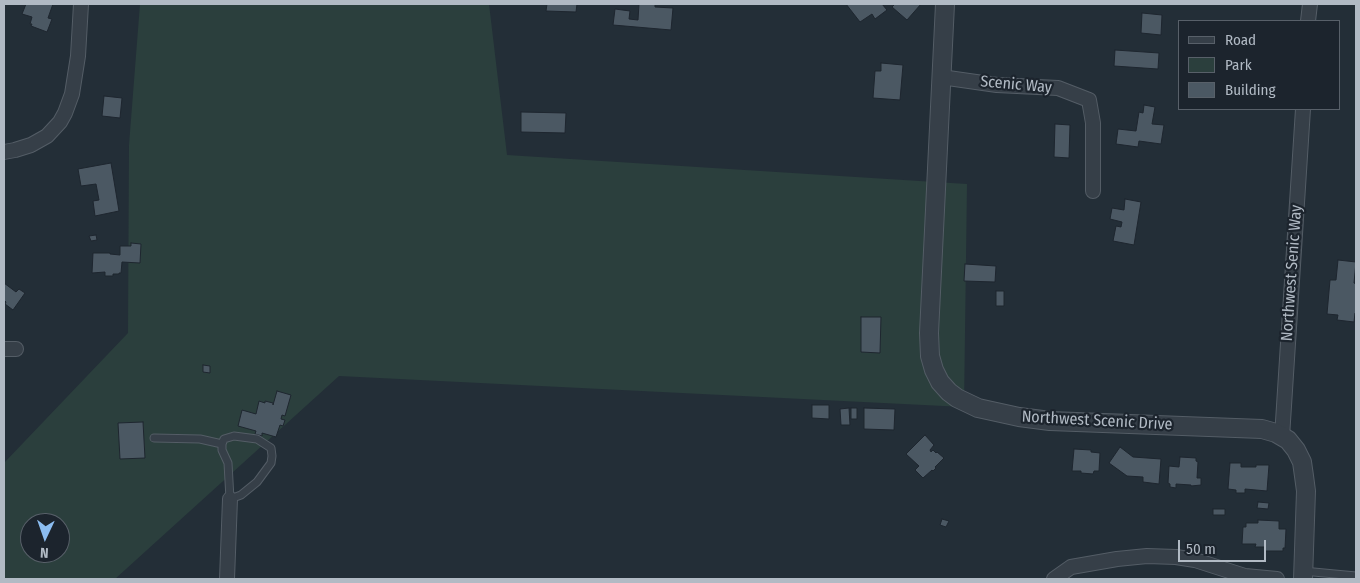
<!DOCTYPE html>
<html>
<head>
<meta charset="utf-8">
<style>
  body { margin:0 }
  #map { position:relative; width:1360px; height:583px; overflow:hidden; background:#232e37; font-family:"Fira Sans Condensed",sans-serif }
  canvas { display:block }
  .frame { position:absolute; inset:0; border:5px solid #b1bac4; pointer-events:none }
  .legend { position:absolute; left:1178px; top:20px; width:162px; height:90px; box-sizing:border-box; background:#1c242d; border:1px solid #586069; margin:0; padding:6px 9px; list-style:none; font-size:15px; color:#b1bac4 }
  .legend li { display:flex; align-items:center; gap:10px; height:25px }
  .legend b { width:25px; border:1px solid #586069 }
  .north { position:absolute; left:20px; top:513px; width:50px; height:50px; box-sizing:border-box; background:#1c242d; border:1px solid #586069; border-radius:50%; rotate:183deg; font-size:14px; font-weight:700; line-height:20px; text-align:center; color:#b1bac4 }
  .north::after { content:''; display:block; margin:auto; width:18px; height:22px; background:#8bbcf0; clip-path:polygon(50% 0,100% 100%,50% 72%,0 100%) }
  .scale { position:absolute; left:1178px; top:540px; width:88px; height:22px; box-sizing:border-box; border:2px solid #b1bac4; border-top:0; padding-left:6px; font-size:15px; line-height:18px; white-space:nowrap; color:#b1bac4; -webkit-text-stroke:4px #1c242d; paint-order:stroke }
</style>
</head>
<body>
<div id="map">
<canvas width="1360" height="583"></canvas>
<div class="frame"></div>
<ul class="legend">
<li><b style="height:6px;background:#363f48"></b>Road</li>
<li><b style="height:14px;background:#2b3f3d"></b>Park</li>
<li><b style="height:14px;background:#4b5863"></b>Building</li>
</ul>
<div class="north">N</div>
<div class="scale">50 m</div>
</div>
<script>
const g = document.querySelector('canvas').getContext('2d');
g.lineJoin = 'round';
function fillPath(path, color) {
  g.fillStyle = color;
  g.fill(path, 'evenodd');
}
function toPath(rows) {
  const path = new Path2D();
  for (const r of rows) {
    path.moveTo(r[0], r[1]);
    for (let i = 2; i < r.length; i += 2) path.lineTo(r[i], r[i + 1]);
  }
  return path;
}
function trace(path, color, width, dash) {
  g.strokeStyle = color;
  g.lineWidth = width;
  g.lineCap = dash ? 'butt' : 'round';
  g.setLineDash(dash || []);
  g.stroke(path);
}
function label(font, color, halo, rows, align = 'center') {
  g.font = font + ' "Fira Sans Condensed",sans-serif';
  g.lineWidth = 4.5;
  g.setLineDash([]);
  g.textBaseline = 'middle';
  g.strokeStyle = halo;
  g.fillStyle = color;
  for (const [text, x, y, turn = 0] of rows) {
    g.save();
    g.translate(x, y);
    g.rotate((+turn || 0) * Math.PI / 180);
    g.textAlign = isNaN(turn) ? turn : align;
    if (halo) g.strokeText(text, 0, 0);
    g.fillText(text, 0, 0);
    g.restore();
  }
}
fillPath(toPath([
  [140,4,489,4,507,155,967,184,964,407,339,376,115,579,4,579,4,463,128,333,129,145],
  [30,523,60,523,60,553,30,553]
]), '#2b3f3d');
const building = toPath([
  [26,4,53,4,48,18,52,19,47,32,31,26,32,24,30,24,32,17,22,14,26,4],
  [547,4,577,4,576,12,546,11,547,4],
  [639,4,655,4,655,7,673,8,671,30,613,25,615,9,630,11,629,19,638,20,639,4],
  [846,4,882,4,887,10,875,19,872,14,860,22,846,4],
  [895,4,921,4,907,20,892,7,895,4],
  [1142,13,1162,15,1161,35,1141,33,1142,13],
  [1115,50,1159,53,1158,69,1114,66,1115,50],
  [881,63,903,65,900,100,873,98,875,71,881,71,881,63],
  [104,96,122,98,120,118,102,116,104,96],
  [1144,105,1155,107,1152,124,1164,125,1161,144,1139,141,1138,147,1116,144,1118,129,1136,131,1139,112,1143,113,1144,105],
  [521,112,566,113,565,133,521,132,521,112],
  [1055,124,1070,125,1069,158,1054,157,1055,124],
  [111,163,119,211,95,216,93,201,99,200,96,184,81,186,78,169,111,163],
  [1125,199,1141,202,1134,245,1113,241,1116,226,1121,227,1122,222,1110,219,1112,208,1124,210,1125,199],
  [96,235,97,240,91,241,89,236,96,235],
  [131,243,141,244,140,263,122,262,121,273,119,273,119,274,113,274,113,276,105,276,105,272,92,273,93,253,110,253,110,254,120,255,120,246,131,246,131,243],
  [1338,260,1356,262,1354,283,1356,284,1356,313,1355,313,1354,322,1337,320,1338,315,1327,314,1330,280,1336,280,1338,260],
  [965,264,996,266,995,282,964,281,965,264],
  [4,283,16,292,19,289,25,293,13,310,5,304,6,302,4,300,4,283],
  [996,291,1004,291,1004,306,996,306,996,291],
  [861,317,881,317,880,353,861,352,861,317],
  [203,365,210,366,210,373,203,372,203,365],
  [277,391,291,395,285,416,282,415,281,419,285,420,283,426,280,425,276,437,262,433,262,436,255,434,256,431,238,426,242,410,256,414,259,401,265,403,265,401,273,403,273,405,277,391],
  [812,405,829,405,829,419,812,418,812,405],
  [849,408,850,425,841,425,840,409,849,408],
  [851,408,857,408,857,419,851,419,851,408],
  [864,408,895,409,894,430,864,429,864,408],
  [143,422,145,458,120,459,118,423,143,422],
  [925,435,934,445,930,450,931,452,933,450,936,453,937,452,944,458,935,467,936,468,933,471,932,470,923,478,915,470,919,466,906,454,925,435],
  [1120,447,1133,457,1161,459,1159,484,1143,482,1143,477,1127,476,1109,463,1120,447],
  [1074,449,1091,450,1091,452,1100,453,1099,471,1094,471,1093,474,1081,473,1081,471,1072,471,1074,449],
  [1180,457,1196,458,1196,461,1198,462,1197,478,1201,478,1201,485,1191,486,1191,485,1176,484,1176,488,1170,487,1170,484,1168,483,1169,466,1179,467,1180,457],
  [1230,463,1241,463,1241,467,1256,467,1256,465,1269,465,1267,491,1245,489,1245,493,1236,493,1236,490,1228,489,1230,463],
  [1258,502,1269,503,1268,509,1257,508,1258,502],
  [1213,509,1225,509,1225,515,1213,515,1213,509],
  [942,519,949,521,946,527,940,525,942,519],
  [1258,520,1279,521,1279,529,1286,529,1285,548,1283,548,1283,551,1265,551,1265,547,1255,547,1256,544,1242,544,1243,527,1246,527,1246,523,1258,523,1258,520]
]);
fillPath(building, '#4b5863');
trace(building, '#1e262f', 1);
const service = toPath([
  [234,436,257,439,271,448,272,456,271,463,257,482,241,495,230,499,228,463,222,450,222,444,224,439,234,436],
  [154,438,200,439,222,444],
  [1303,571,1356,576]
]);
const minor = toPath([
  [1308,21,1310,4],
  [941,77,997,85,1058,88,1089,100,1093,123,1093,191],
  [4,152,15,150,31,145,47,136,60,122,65,113,72,94,78,56,81,4],
  [4,349,16,349],
  [1282,437,1303,109],
  [227,579,230,499],
  [1054,579,1071,567,1117,559,1147,556,1176,557,1195,560,1245,576,1277,579]
]);
const tertiary = toPath([
  [945,4,929,333,930,356,934,370,940,382,949,392,957,398,978,408,1019,417,1050,421,1262,429,1276,433,1288,440,1296,450,1302,462,1304,476,1306,491,1303,579]
]);
trace(service, '#545d66', 9);
trace(minor, '#545d66', 16);
trace(tertiary, '#545d66', 20);
trace(service, '#363f48', 7);
trace(minor, '#363f48', 14);
trace(tertiary, '#363f48', 18);
label('16px', '#b1bac4', '#1c242d', [
  ["Scenic Way",1016,85,5],
  ["Northwest Senic Way",1292,273,-86],
  ["Northwest Scenic Drive",1097,421,3]
]);
</script>
</body>
</html>
